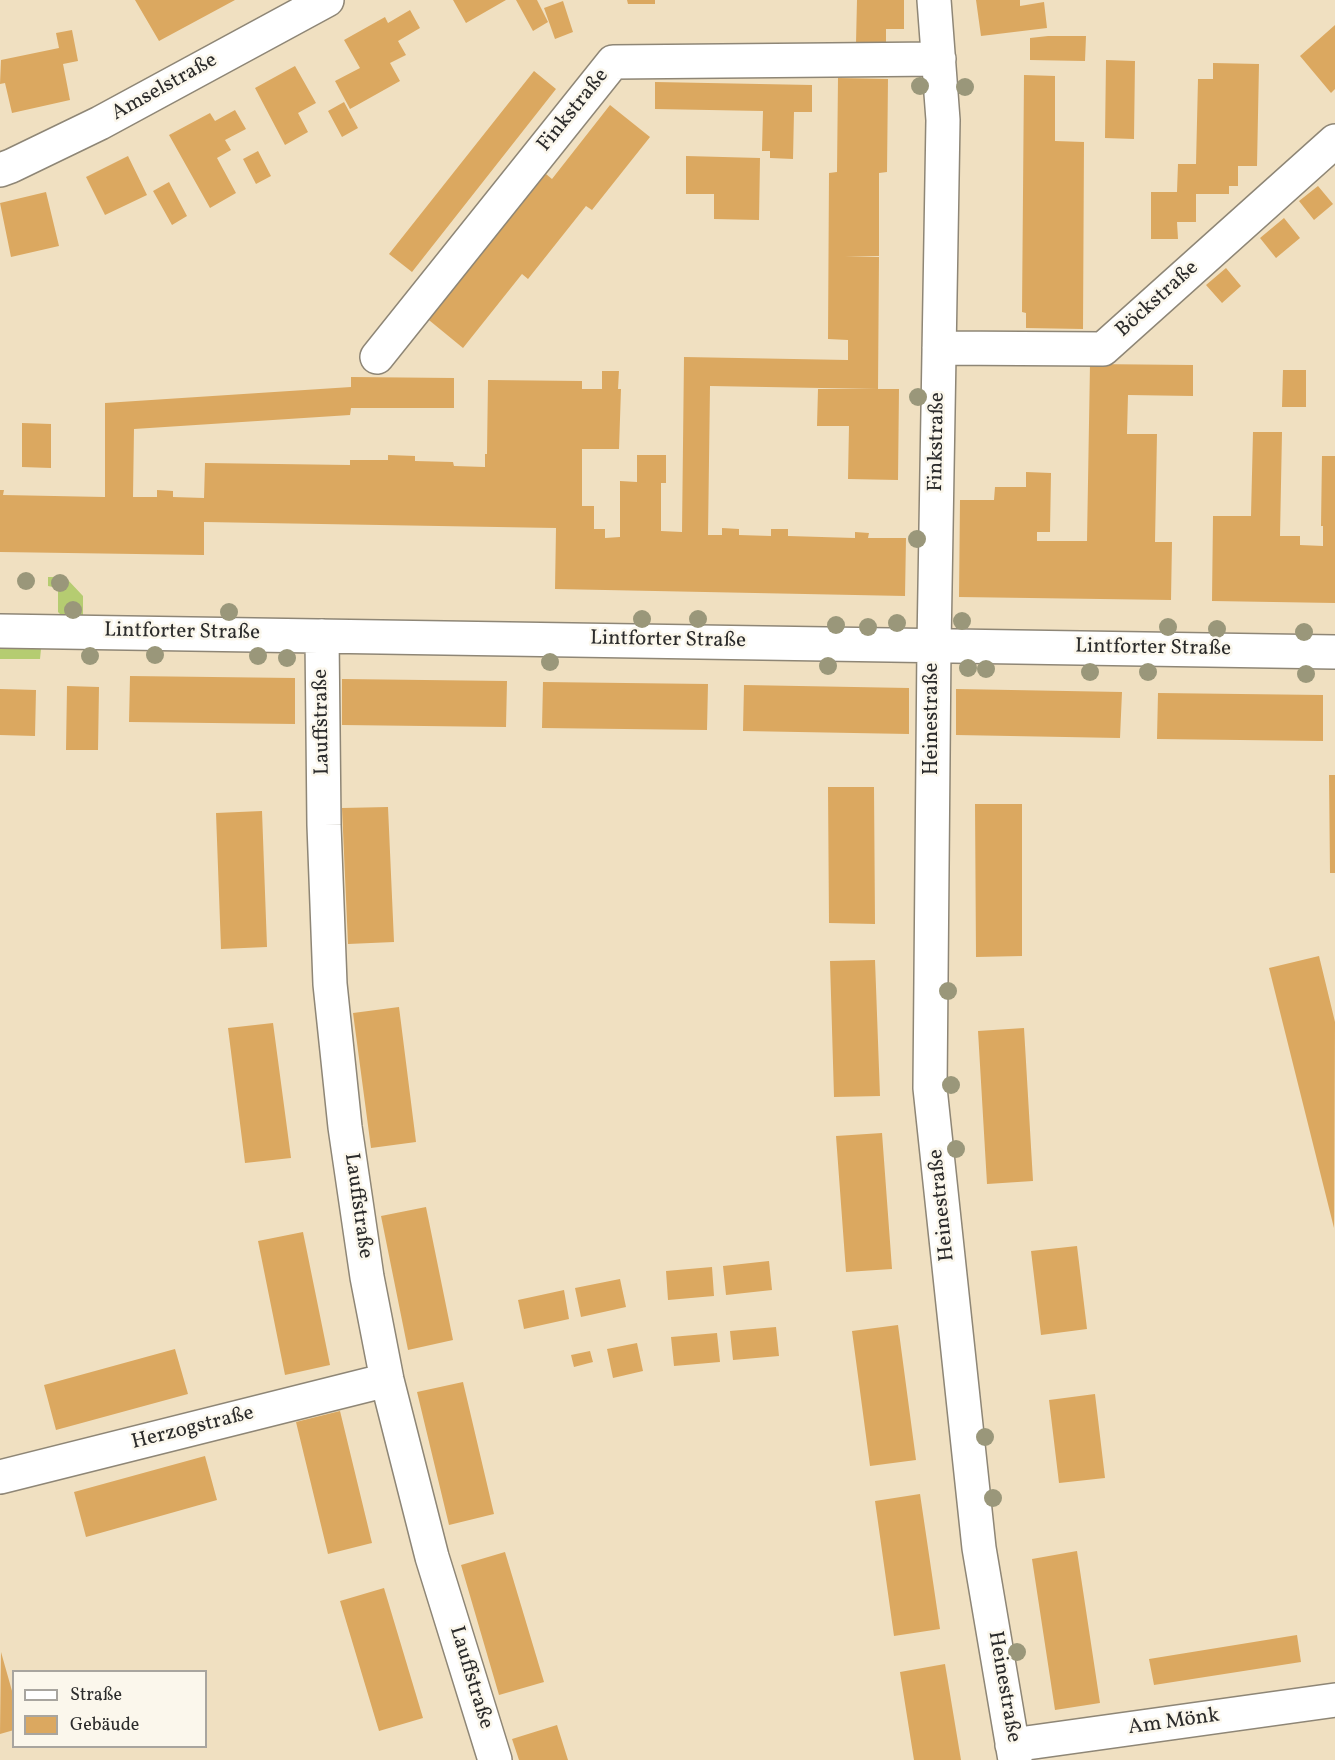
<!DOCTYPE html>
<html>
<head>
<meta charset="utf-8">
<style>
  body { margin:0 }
  #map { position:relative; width:1335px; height:1760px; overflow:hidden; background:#f0e0c1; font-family:Vollkorn,serif }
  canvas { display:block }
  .legend { position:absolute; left:12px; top:1670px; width:195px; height:78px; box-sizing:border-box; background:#fbf7ec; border:2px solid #a8a59f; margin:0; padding:8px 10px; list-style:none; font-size:18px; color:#2b2b2b }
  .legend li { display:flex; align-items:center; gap:12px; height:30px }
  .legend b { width:30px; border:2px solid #a8a59f }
</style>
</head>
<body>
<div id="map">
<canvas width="1335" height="1760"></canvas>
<ul class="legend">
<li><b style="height:8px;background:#fff"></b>Straße</li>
<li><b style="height:16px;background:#dba860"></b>Gebäude</li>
</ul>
</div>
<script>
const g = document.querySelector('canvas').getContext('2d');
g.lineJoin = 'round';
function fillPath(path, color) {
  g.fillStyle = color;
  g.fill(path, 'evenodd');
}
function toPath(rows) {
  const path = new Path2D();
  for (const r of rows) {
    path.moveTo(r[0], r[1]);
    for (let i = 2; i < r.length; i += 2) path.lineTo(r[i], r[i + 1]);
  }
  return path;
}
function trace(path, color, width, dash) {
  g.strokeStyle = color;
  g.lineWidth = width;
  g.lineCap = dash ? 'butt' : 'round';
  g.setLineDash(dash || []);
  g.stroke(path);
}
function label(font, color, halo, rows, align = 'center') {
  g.font = font + ' Vollkorn,serif';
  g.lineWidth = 5;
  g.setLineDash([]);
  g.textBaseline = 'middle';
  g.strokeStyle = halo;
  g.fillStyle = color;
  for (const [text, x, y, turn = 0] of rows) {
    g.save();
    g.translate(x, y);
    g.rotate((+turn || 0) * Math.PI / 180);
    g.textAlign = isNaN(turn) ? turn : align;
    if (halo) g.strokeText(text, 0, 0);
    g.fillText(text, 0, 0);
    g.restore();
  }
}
fillPath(toPath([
  [48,577,63,577,67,579,83,596,83,616,60,614,58,612,58,588,48,586],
  [0,648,41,649,40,659,0,659]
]), '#b5cc71');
fillPath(toPath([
  [135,0,235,0,159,41],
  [453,0,506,0,466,23],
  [516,0,537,0,548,22,533,31],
  [627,0,655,0,655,4,628,4],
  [857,0,904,0,904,29,886,29,886,44,856,43],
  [976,0,1020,0,1020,6,1044,2,1047,28,981,36],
  [563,1,573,32,555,39,544,8],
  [410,10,420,28,398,41,406,55,390,63,400,81,350,109,335,81,360,68,344,40,385,17,388,23],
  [1335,25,1335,89,1331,93,1300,56],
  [72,30,78,61,63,64,70,100,12,113,5,83,0,84,1,60,59,48,56,33],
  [1048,36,1086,36,1085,61,1030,60,1030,38],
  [1106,60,1135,61,1134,139,1105,138],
  [1213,63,1259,64,1257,166,1238,166,1238,186,1229,186,1229,194,1196,194,1196,222,1177,222,1178,239,1151,239,1151,192,1177,192,1178,164,1196,164,1198,79,1213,79],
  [295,66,316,103,298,113,308,132,285,145,255,88],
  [534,71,556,89,412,272,389,254],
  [1024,75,1055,76,1055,141,1084,142,1083,329,1026,328,1026,313,1022,312],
  [838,78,888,79,887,172,879,173,879,256,845,256,879,257,878,389,710,386,708,535,722,535,722,528,739,529,739,535,771,536,771,529,788,529,788,536,855,538,855,532,869,533,868,538,906,538,905,596,555,589,556,528,204,522,204,555,0,552,0,490,4,490,3,495,105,497,105,403,351,387,351,377,454,378,454,408,351,408,350,415,134,429,133,497,157,497,157,490,173,491,173,497,204,498,205,463,350,465,350,460,388,460,388,455,415,456,415,461,453,462,454,466,485,467,485,454,487,454,488,380,582,381,582,389,602,389,602,371,619,371,618,389,621,389,619,449,582,449,582,506,594,506,594,529,605,529,605,538,620,537,620,481,637,482,637,455,666,455,666,483,661,483,661,531,682,532,684,357,848,360,848,340,828,339,829,173,837,172],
  [655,82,812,85,812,112,794,112,793,159,770,158,770,151,762,151,763,111,655,109],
  [344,102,358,128,342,137,328,111],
  [610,105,650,137,592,210,586,206,528,279,522,274,463,348,424,316,481,243,487,247,546,174,552,179],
  [235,110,246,129,225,140,231,150,217,158,236,193,210,208,169,135,210,113,215,121],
  [258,151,271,176,256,184,243,159],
  [128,156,147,195,105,215,86,177],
  [686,156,760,158,759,220,714,219,714,194,686,194],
  [169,182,187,216,172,225,153,191],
  [1318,186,1333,204,1314,220,1299,201],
  [46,192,59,246,11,257,0,203],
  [1284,218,1300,238,1276,258,1260,238],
  [1226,268,1241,286,1222,303,1206,285],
  [1090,364,1193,365,1193,396,1128,395,1127,434,1157,434,1155,542,1172,542,1171,600,959,597,960,500,994,500,995,487,1026,487,1026,472,1051,473,1050,532,1037,532,1037,541,1087,541],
  [1283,370,1306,370,1306,407,1282,407],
  [818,389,899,389,898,480,848,479,849,426,817,426],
  [22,423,51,424,51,468,22,467],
  [1253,432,1282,432,1280,536,1300,536,1300,545,1323,546,1323,526,1321,526,1322,456,1335,456,1335,603,1212,601,1213,516,1251,516],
  [130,676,295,678,295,724,129,722],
  [342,679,507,681,506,727,342,725],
  [543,682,708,684,707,730,542,728],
  [744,685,909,688,909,734,743,731],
  [67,686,99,687,98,750,66,750],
  [0,689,36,690,35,736,0,735],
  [956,689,1122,692,1120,738,956,735],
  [1158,693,1323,695,1323,741,1157,739],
  [1329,775,1335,775,1335,873,1330,873],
  [828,787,874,787,875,924,829,923],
  [975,804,1022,804,1022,956,976,957],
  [388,807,394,942,348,944,342,808],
  [262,811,267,947,221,949,216,813],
  [1319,956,1335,1022,1334,1228,1269,968],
  [875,960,880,1096,834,1097,830,961],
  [399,1007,416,1142,371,1148,353,1013],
  [273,1023,291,1158,245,1163,228,1028],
  [1024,1028,1033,1181,987,1184,978,1031],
  [882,1133,892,1269,846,1272,836,1136],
  [426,1207,453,1340,408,1350,381,1216],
  [303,1232,330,1365,285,1375,258,1241],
  [1077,1246,1087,1329,1041,1335,1031,1251],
  [769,1261,772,1290,726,1295,723,1266],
  [712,1267,714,1296,668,1300,666,1271],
  [620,1279,626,1307,581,1317,575,1288],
  [564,1290,569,1319,524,1329,518,1300],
  [898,1325,916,1460,870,1466,852,1331],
  [776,1327,779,1356,733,1360,730,1331],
  [717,1333,720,1362,674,1366,671,1337],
  [637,1343,643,1371,613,1378,607,1349],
  [175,1349,188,1394,56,1430,44,1385],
  [590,1351,593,1362,574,1367,571,1355],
  [463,1382,494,1514,449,1525,417,1392],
  [1095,1394,1105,1478,1059,1483,1049,1400],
  [340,1411,372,1543,328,1554,296,1422],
  [205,1456,217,1500,86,1537,74,1492],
  [920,1494,940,1629,894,1636,875,1501],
  [1077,1551,1100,1703,1055,1710,1032,1559],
  [505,1552,544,1682,499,1695,461,1565],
  [384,1588,423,1718,379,1731,340,1601],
  [1297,1635,1301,1662,1154,1685,1149,1659],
  [1,1652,14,1698,14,1730,0,1734],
  [945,1664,961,1760,914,1760,900,1672],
  [557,1725,568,1760,519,1760,512,1739]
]), '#dba860');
const minor = toPath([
  [934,0,943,120,934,645,930,1088,979,1548,1015,1760],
  [0,170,11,166,100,123,327,0],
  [939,348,1103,349,1335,141],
  [377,357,613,62,939,59],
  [0,631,1335,652],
  [322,636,324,825,330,984,345,1127,367,1277,387,1380,432,1557,495,1760],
  [0,1477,387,1380],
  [1012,1745,1335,1700]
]);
trace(minor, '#8e8676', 36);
trace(minor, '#fff', 33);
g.fillStyle = '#9a977a';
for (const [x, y] of [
  [920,86],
  [965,87],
  [918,397],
  [917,539],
  [26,581],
  [60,583],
  [73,610],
  [229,612],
  [642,619],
  [698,619],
  [962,621],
  [897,623],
  [836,625],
  [868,627],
  [1168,627],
  [1217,629],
  [1304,632],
  [155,655],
  [90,656],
  [258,656],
  [287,658],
  [550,662],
  [828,666],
  [968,668],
  [986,669],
  [1090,672],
  [1148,672],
  [1306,674],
  [948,991],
  [951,1085],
  [956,1149],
  [985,1437],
  [993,1498],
  [1017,1652]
]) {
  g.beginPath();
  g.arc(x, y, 9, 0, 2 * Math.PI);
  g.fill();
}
label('21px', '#2b2b2b', '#fbf7ec', [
  ["Amselstraße",165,88,-29],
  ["Finkstraße",574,111,-51],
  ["Böckstraße",1158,300,-42],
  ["Finkstraße",938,442,-89],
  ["Lintforter Straße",182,633,1],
  ["Lintforter Straße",668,641,1],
  ["Lintforter Straße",1153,649,1],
  ["Heinestraße",933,719,-90],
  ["Lauffstraße",323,722,-91],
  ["Heinestraße",943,1205,-96],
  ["Lauffstraße",357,1206,82],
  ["Herzogstraße",193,1429,-14],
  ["Lauffstraße",470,1678,73],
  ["Heinestraße",1003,1687,80],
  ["Am Mönk",1174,1723,-8]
]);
</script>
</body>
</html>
